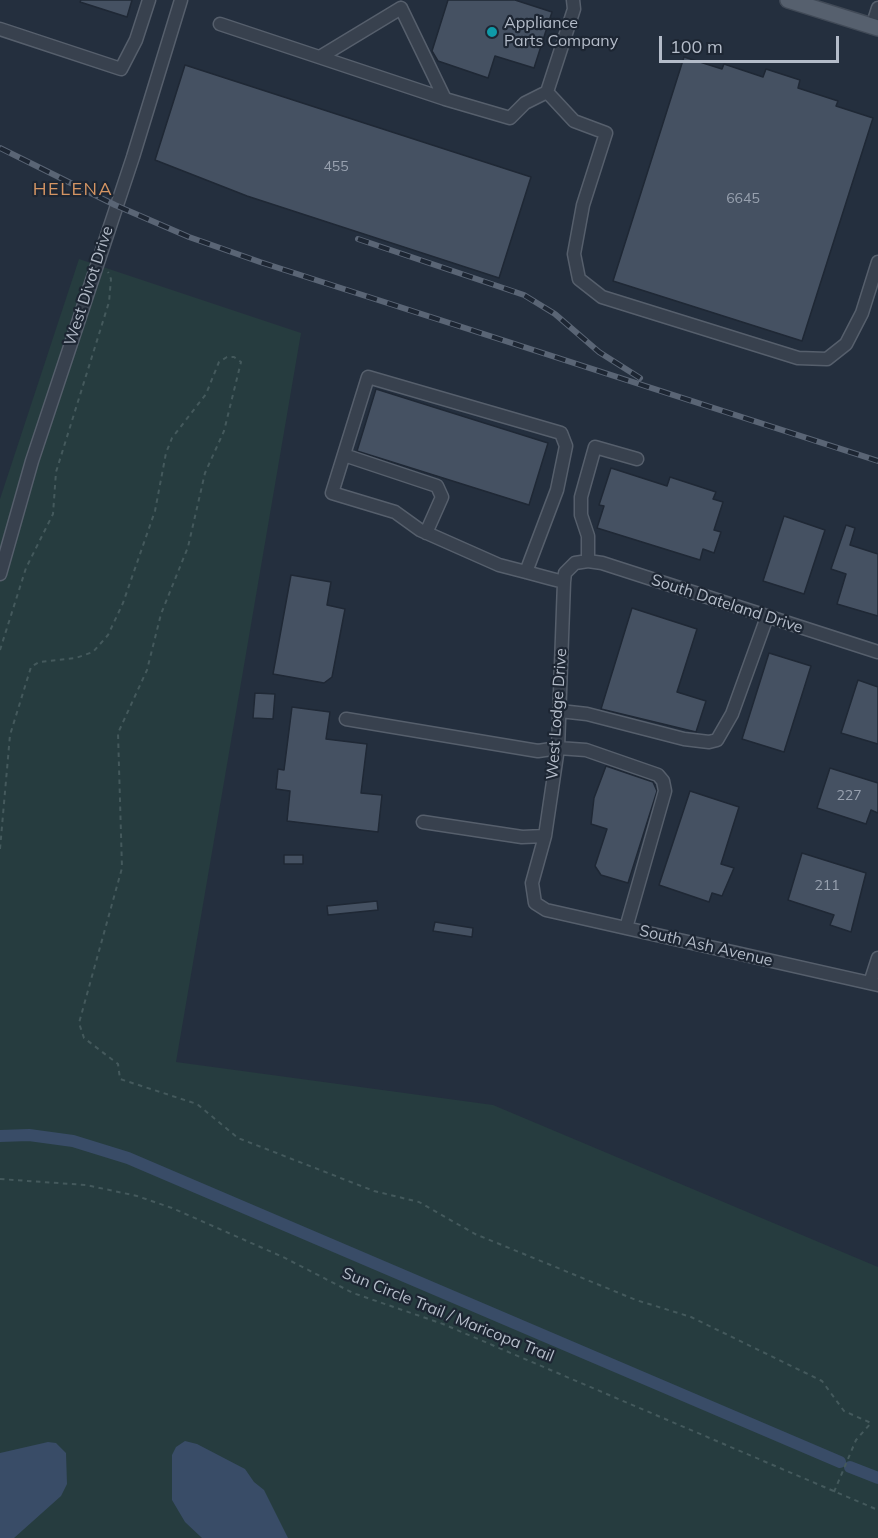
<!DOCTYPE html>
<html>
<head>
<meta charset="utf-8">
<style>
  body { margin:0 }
  #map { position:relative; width:878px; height:1538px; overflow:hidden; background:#242f3e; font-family:Mulish,sans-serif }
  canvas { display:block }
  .scale { position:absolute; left:659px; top:36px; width:180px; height:27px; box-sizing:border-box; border:3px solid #b4bcc9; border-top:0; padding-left:8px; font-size:18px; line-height:21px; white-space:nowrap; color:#b4bcc9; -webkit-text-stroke:4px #1d2633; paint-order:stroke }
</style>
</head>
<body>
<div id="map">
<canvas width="878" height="1538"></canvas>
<div class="scale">100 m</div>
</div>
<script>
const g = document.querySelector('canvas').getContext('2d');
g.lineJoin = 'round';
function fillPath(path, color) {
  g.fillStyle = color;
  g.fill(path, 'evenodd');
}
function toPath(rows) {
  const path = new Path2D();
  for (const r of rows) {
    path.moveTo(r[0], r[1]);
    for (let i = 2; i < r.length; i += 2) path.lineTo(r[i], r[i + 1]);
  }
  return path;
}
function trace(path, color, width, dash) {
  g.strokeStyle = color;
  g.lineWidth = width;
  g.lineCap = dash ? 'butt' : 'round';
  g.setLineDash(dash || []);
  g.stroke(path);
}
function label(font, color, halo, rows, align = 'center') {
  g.font = font + ' Mulish,sans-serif';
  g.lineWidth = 4.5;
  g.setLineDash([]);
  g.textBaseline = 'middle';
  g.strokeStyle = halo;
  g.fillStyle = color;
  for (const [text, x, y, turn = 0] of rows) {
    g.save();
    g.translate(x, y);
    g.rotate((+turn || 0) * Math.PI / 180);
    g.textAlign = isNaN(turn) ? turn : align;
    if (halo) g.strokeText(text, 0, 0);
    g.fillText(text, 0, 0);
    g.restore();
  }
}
fillPath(toPath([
  [79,259,301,333,176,1062,493,1105,878,1267,878,1538,0,1538,0,499]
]), '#263c3f');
fillPath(toPath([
  [185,1441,197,1444,245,1469,254,1482,264,1490,288,1538,202,1538,185,1522,172,1500,172,1455,176,1447],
  [48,1442,56,1443,66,1453,67,1484,61,1496,14,1538,0,1538,0,1453]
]), '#394c67');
trace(toPath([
  [0,1136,29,1135,73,1141,128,1158,840,1462],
  [850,1467,878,1478]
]), '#394c67', 12);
const building = toPath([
  [81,0,132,0,127,17,80,2,81,0],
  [448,0,515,0,552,12,534,68,495,56,488,78,438,61,432,51,448,0],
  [684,57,722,69,724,64,763,77,766,69,800,80,798,88,838,101,836,106,873,118,802,341,613,281,684,57],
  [185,65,531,177,499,278,247,196,155,160,185,65],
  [376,389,548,443,529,505,357,451,376,389],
  [611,468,667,486,670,477,716,492,713,499,723,502,714,530,721,532,714,553,703,549,700,560,597,528,604,506,599,505,611,468],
  [784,516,825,530,804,594,763,581,784,516],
  [846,525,855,528,850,545,878,554,878,616,837,604,846,574,831,569,846,525],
  [291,575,331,582,327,605,345,609,332,677,324,683,273,674,291,575],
  [632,608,697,629,677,692,706,701,696,732,601,709,632,608],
  [769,653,811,666,784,752,742,739,769,653],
  [858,680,878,687,878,744,841,733,858,680],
  [255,693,275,694,273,719,253,718,255,693],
  [292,707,330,712,326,739,367,744,361,793,382,795,378,832,287,821,290,791,276,789,278,769,284,770,292,707],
  [606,766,653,782,657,791,628,883,601,875,595,866,607,829,591,824,594,798,606,766],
  [830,768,878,783,878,813,871,810,866,824,817,808,830,768],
  [690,791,739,807,721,864,734,868,722,896,712,893,709,902,659,885,690,791],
  [802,853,866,873,851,932,830,925,834,915,788,900,802,853],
  [284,855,303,855,303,864,284,864,284,855],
  [377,901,378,910,328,915,327,906,377,901],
  [435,922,473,928,472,937,433,931,435,922]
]);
fillPath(building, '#455162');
trace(building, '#1f2835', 1.5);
const minor = toPath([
  [401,8,445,99,510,118,525,103,547,92,574,121,606,133,583,205,574,254,579,279,602,297,798,358,827,359,846,344,862,313,878,262],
  [220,24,445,99],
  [872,27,878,8],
  [0,29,121,69,136,40,149,0],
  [320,57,401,8],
  [547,92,574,9,573,0],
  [344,455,437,486,442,497,426,533],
  [588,561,588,536,581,515,581,497,595,447,637,459],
  [526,572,557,490,566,446,561,433,368,377,332,493,395,512,420,530,499,565,526,572,552,579,564,582],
  [0,574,32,461,133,157,181,0],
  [878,652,602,563,588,561,575,563,565,573,564,582,558,748,545,836,532,883,535,903,546,910,878,985],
  [560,711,587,714,684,739,709,742,717,740,732,714,767,617],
  [346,719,538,751,558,748,586,750,658,775,663,781,665,791,626,928],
  [423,822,522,837,545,836],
  [870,983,878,958]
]);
const major = toPath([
  [788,0,878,28]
]);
trace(minor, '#565f6c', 15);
trace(major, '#414a57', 18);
trace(toPath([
  [0,650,26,568,53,514,56,472,109,302,111,279,108,272],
  [0,849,10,735,31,667,39,662,76,658,93,652,108,635,123,603,155,511,166,453,172,438,206,394,219,362,227,357,234,357,241,362,224,431,205,473,188,547,161,614,147,670,118,733,122,868,79,1023,84,1038,118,1064,120,1079,197,1104,238,1138,374,1191,419,1202,475,1234,636,1300,691,1317,822,1381,844,1411,871,1423,856,1440,834,1492],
  [0,1179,86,1185,137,1196,172,1208,283,1257,353,1293,443,1324,878,1510]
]), '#44595c', 2, [4.5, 4.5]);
trace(minor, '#38414e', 12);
trace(major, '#56606e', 15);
const rail = toPath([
  [0,148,115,205,189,237,260,262,878,461],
  [358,239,524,295,555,314,599,352,640,378]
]);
trace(rail, '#5a6575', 6);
trace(rail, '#1d2633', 4, [11]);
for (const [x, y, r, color] of [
  [492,32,6,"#0f9aa8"]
]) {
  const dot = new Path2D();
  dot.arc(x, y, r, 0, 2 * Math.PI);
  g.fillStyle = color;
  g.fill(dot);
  trace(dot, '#1d2633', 2);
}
label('14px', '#98a1af', null, [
  ["455",336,167],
  ["6645",743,199],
  ["227",849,796],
  ["211",827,886]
]);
label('16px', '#b4bcc9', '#1d2633', [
  ["Appliance",504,23],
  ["Parts Company",504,41]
], 'left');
label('16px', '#b4bcc9', '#1d2633', [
  ["West Divot Drive",89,286,-72],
  ["South Dateland Drive",727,604,18],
  ["West Lodge Drive",557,714,-86],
  ["South Ash Avenue",706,946,13],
  ["Sun Circle Trail / Maricopa Trail",448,1315,22]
]);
g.letterSpacing = '1.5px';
label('18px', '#d59563', '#1d2633', [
  ["HELENA",73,190]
]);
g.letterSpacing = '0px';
</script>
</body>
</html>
